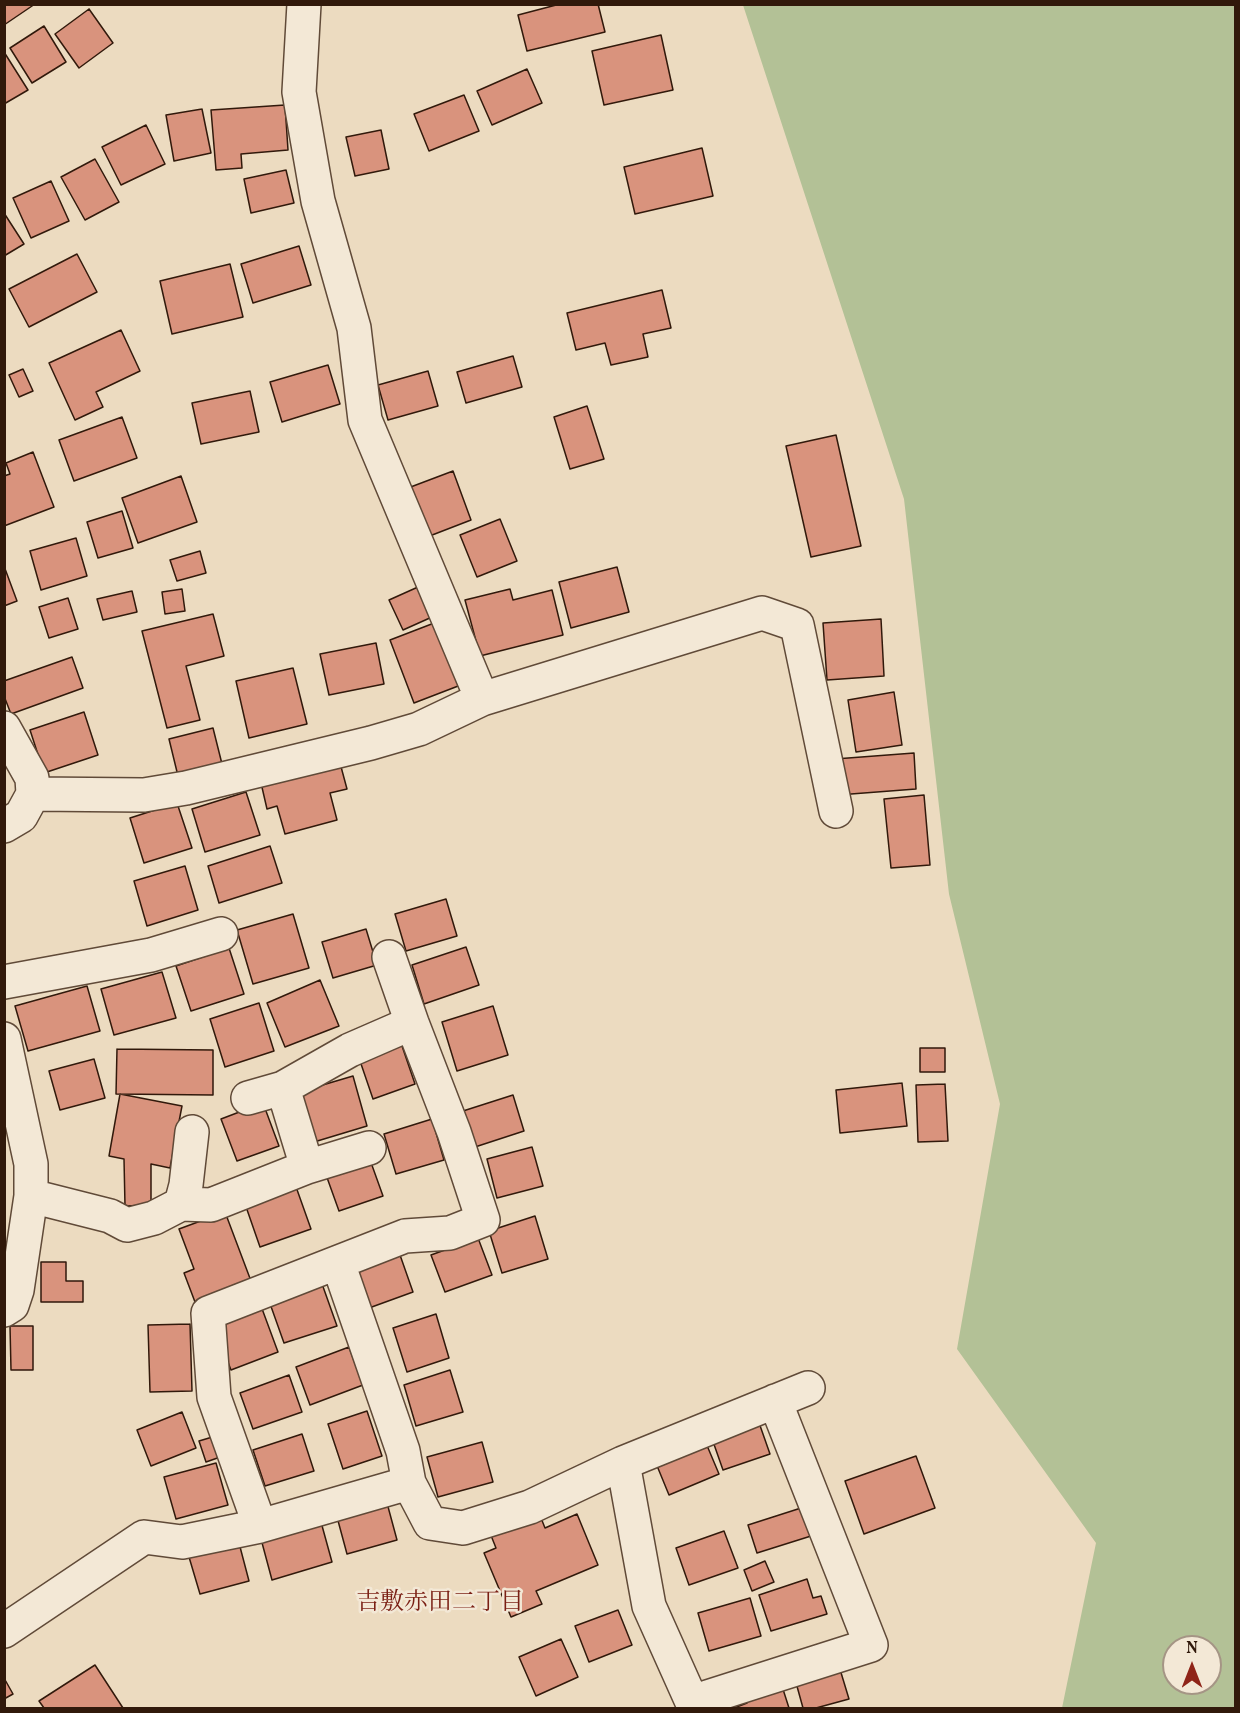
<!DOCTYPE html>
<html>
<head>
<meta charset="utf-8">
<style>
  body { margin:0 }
  #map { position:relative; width:1240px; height:1713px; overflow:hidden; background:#ecdbc0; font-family:Vollkorn,serif }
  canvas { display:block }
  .frame { position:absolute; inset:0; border:6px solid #31190b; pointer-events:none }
  .north { position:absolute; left:1162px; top:1635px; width:60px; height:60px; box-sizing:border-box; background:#f3e8d6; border:2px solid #a59585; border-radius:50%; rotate:0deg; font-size:16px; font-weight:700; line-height:24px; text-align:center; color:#31190b }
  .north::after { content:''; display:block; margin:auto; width:21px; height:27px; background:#8f2418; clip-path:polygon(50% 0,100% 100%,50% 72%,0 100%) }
</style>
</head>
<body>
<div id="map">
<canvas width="1240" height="1713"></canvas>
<div class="frame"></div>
<div class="north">N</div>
</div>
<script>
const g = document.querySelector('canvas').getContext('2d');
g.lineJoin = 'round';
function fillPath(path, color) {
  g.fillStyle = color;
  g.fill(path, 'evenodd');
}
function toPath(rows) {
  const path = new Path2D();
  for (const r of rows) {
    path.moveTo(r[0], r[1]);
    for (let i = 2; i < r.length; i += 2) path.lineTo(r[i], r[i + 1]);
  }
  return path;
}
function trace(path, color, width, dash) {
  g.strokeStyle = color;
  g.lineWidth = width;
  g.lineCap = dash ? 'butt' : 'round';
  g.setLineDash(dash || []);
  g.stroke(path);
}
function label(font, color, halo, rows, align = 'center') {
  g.font = font + ' Vollkorn,"Noto Serif JP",serif';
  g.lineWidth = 5;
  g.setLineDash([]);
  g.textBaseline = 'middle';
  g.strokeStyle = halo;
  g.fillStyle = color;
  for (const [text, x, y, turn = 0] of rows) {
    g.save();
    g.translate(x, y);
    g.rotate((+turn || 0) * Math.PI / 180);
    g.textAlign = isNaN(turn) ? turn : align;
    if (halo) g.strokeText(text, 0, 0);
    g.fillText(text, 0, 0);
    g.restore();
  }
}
fillPath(toPath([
  [743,5,1235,5,1235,1708,1062,1708,1096,1543,957,1349,1000,1104,949,894,904,499],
  [1174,1647,1210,1647,1210,1683,1174,1683]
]), '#b3c196');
const building = toPath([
  [4,4,35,4,4,25,4,4],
  [560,4,598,4,605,32,527,51,518,15,560,4],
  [89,9,113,43,79,68,55,34,89,9],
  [44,26,66,62,32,83,10,48,44,26],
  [661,35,673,90,604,105,592,51,661,35],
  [4,52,28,90,4,104,4,52],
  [527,69,542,103,492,125,477,91,527,69],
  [464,95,479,131,429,151,414,114,464,95],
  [285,105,288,150,241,154,242,168,216,170,211,110,285,105],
  [202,109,211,153,174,161,166,115,202,109],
  [146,125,165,164,121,185,102,147,146,125],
  [381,130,389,169,355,176,346,137,381,130],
  [702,148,713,196,635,214,624,167,702,148],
  [95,159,119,202,85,220,61,177,95,159],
  [286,170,294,203,251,213,244,179,286,170],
  [51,181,69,221,31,238,13,198,51,181],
  [4,213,24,244,4,256,4,213],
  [299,246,311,285,253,303,241,264,299,246],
  [77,254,97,292,29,327,9,289,77,254],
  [230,264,243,317,172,334,160,281,230,264],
  [662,290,671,328,643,334,648,357,611,365,605,343,576,350,567,313,662,290],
  [121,330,140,371,96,392,103,407,75,420,49,363,121,330],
  [513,356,522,387,466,403,457,372,513,356],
  [328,365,340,404,282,422,270,382,328,365],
  [23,369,33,391,19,397,9,375,23,369],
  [428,371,438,406,388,420,378,385,428,371],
  [250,391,259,432,201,444,192,403,250,391],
  [587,406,604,459,570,469,554,417,587,406],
  [122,417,137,458,74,481,59,440,122,417],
  [836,435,861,546,811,557,786,446,836,435],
  [33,452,54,507,4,526,4,476,10,474,6,463,33,452],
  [453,471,471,520,427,537,408,488,453,471],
  [181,476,197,522,138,543,122,498,181,476],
  [122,511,133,548,98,558,87,522,122,511],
  [500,519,517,561,477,577,460,535,500,519],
  [76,538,87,576,41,590,30,551,76,538],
  [200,551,206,573,177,581,170,560,200,551],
  [4,566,17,601,4,606,4,566],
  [617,567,629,612,571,628,559,582,617,567],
  [418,587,432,617,403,630,389,600,418,587],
  [182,589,185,611,165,614,162,592,182,589],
  [510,589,513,600,552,590,563,635,480,656,465,600,510,589],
  [132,591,137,612,103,620,97,599,132,591],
  [68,598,78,629,49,638,39,607,68,598],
  [213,614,224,656,186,666,200,720,167,728,142,631,213,614],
  [881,619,884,676,827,680,823,623,881,619],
  [442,620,466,683,414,703,390,640,442,620],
  [376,643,384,684,329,695,320,654,376,643],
  [72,657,83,688,11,714,4,696,4,681,72,657],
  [293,668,307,724,249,738,236,681,293,668],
  [894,692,902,745,856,752,848,700,894,692],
  [84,712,98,755,44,773,30,730,84,712],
  [213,728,222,764,178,776,169,739,213,728],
  [914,753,916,789,838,795,835,759,914,753],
  [340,763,347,789,330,793,337,820,285,834,277,806,267,809,261,783,340,763],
  [246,792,260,835,205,852,192,809,246,792],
  [924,795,930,865,891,868,884,799,924,795],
  [177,803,192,848,144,863,130,818,177,803],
  [270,846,282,883,219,903,208,866,270,846],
  [185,866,198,910,147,926,134,881,185,866],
  [446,899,457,936,406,951,395,914,446,899],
  [293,914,309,968,253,984,237,930,293,914],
  [366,929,377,965,333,978,322,942,366,929],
  [466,947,479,985,424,1004,412,965,466,947],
  [229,948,244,994,191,1011,176,966,229,948],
  [162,972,176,1018,114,1035,101,989,162,972],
  [320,980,339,1026,285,1047,267,1003,320,980],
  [87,986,100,1031,28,1051,15,1006,87,986],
  [259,1003,274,1051,225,1067,210,1019,259,1003],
  [493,1006,508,1055,457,1071,442,1022,493,1006],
  [401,1043,415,1084,373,1099,359,1058,401,1043],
  [920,1048,945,1048,945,1072,920,1072,920,1048],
  [117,1049,213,1050,213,1095,116,1094,117,1049],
  [94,1059,105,1098,60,1110,49,1071,94,1059],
  [353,1076,367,1126,314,1142,299,1092,353,1076],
  [902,1083,907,1126,840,1133,836,1090,902,1083],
  [945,1084,948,1141,918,1142,916,1085,945,1084],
  [120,1094,182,1106,170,1168,151,1164,151,1205,125,1206,124,1159,109,1156,120,1094],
  [513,1095,524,1131,475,1147,463,1111,513,1095],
  [263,1103,279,1146,237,1161,221,1119,263,1103],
  [432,1119,444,1160,396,1174,384,1134,432,1119],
  [532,1147,543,1186,497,1198,487,1159,532,1147],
  [369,1157,383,1196,339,1211,325,1172,369,1157],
  [295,1184,311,1229,260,1247,244,1201,295,1184],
  [225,1212,251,1281,195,1302,184,1273,194,1269,179,1229,225,1212],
  [535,1216,548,1259,502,1273,489,1231,535,1216],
  [478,1238,492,1275,445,1292,431,1255,478,1238],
  [400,1255,413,1292,369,1308,355,1271,400,1255],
  [41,1262,66,1262,66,1281,83,1281,83,1302,41,1302,41,1262],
  [321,1281,337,1326,284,1343,268,1298,321,1281],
  [261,1306,278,1352,231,1370,213,1323,261,1306],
  [436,1314,449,1358,407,1372,393,1328,436,1314],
  [190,1324,192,1391,150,1392,148,1325,190,1324],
  [10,1326,33,1326,33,1370,11,1370,10,1326],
  [349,1347,363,1385,310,1405,296,1367,349,1347],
  [450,1370,463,1412,416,1426,404,1385,450,1370],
  [289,1375,302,1412,253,1429,240,1393,289,1375],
  [367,1411,382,1456,343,1469,328,1424,367,1411],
  [182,1412,196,1448,151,1466,137,1430,182,1412],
  [757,1417,770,1454,723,1470,710,1433,757,1417],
  [302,1434,314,1471,265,1486,253,1450,302,1434],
  [219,1435,226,1455,206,1462,199,1441,219,1435],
  [703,1436,719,1474,669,1495,653,1456,703,1436],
  [482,1442,493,1482,438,1497,427,1457,482,1442],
  [916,1456,935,1508,864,1534,845,1481,916,1456],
  [216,1463,228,1505,176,1519,164,1477,216,1463],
  [387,1503,397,1540,347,1554,337,1517,387,1503],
  [801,1508,811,1536,757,1553,748,1525,801,1508],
  [539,1513,545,1528,577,1514,598,1565,536,1591,542,1604,511,1617,484,1553,496,1548,490,1533,539,1513],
  [321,1522,332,1562,272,1580,261,1539,321,1522],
  [724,1531,738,1568,689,1585,676,1548,724,1531],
  [239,1543,249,1581,200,1594,189,1557,239,1543],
  [765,1561,774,1582,752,1591,744,1570,765,1561],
  [807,1579,813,1598,821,1596,827,1614,771,1631,759,1595,807,1579],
  [750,1598,761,1636,709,1651,698,1613,750,1598],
  [618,1610,632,1645,589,1662,575,1626,618,1610],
  [561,1639,578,1677,536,1696,519,1657,561,1639],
  [95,1665,123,1708,44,1708,39,1701,95,1665],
  [839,1666,849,1699,816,1708,803,1708,795,1679,839,1666],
  [4,1678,13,1694,4,1699,4,1678],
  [781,1683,789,1708,734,1708,747,1703,744,1694,781,1683]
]);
fillPath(building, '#d9937d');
trace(building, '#31190b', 1.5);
const minor = toPath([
  [304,4,299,92,318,201,354,328,365,420,482,699],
  [4,728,32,778,33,794,21,816,4,826],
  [33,794,144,795,186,788,371,743,419,729,482,699,762,613,797,625,836,811],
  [4,982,151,955,221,934],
  [4,1039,31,1164,31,1196,17,1290,12,1305,4,1310],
  [248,1098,283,1088],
  [307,1167,283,1088,350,1050,412,1023],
  [31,1196,110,1216,127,1225,154,1218,181,1204,186,1185,192,1132],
  [181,1204,211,1205,307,1167,369,1148],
  [338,1263,403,1451,409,1483,430,1523,463,1528,530,1507,623,1463,808,1388],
  [623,1463,649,1606,692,1702,871,1645,775,1401],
  [260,1526,214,1397,208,1313,405,1236,450,1233,483,1220,454,1132,412,1023,389,957],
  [4,1631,144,1537,182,1542,260,1526,409,1483]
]);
trace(minor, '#604a38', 36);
trace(minor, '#f3e8d6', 33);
label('24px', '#7a1f14', '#f3e8d6', [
  ["吉敷赤田二丁目",440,1605]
]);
</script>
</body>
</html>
